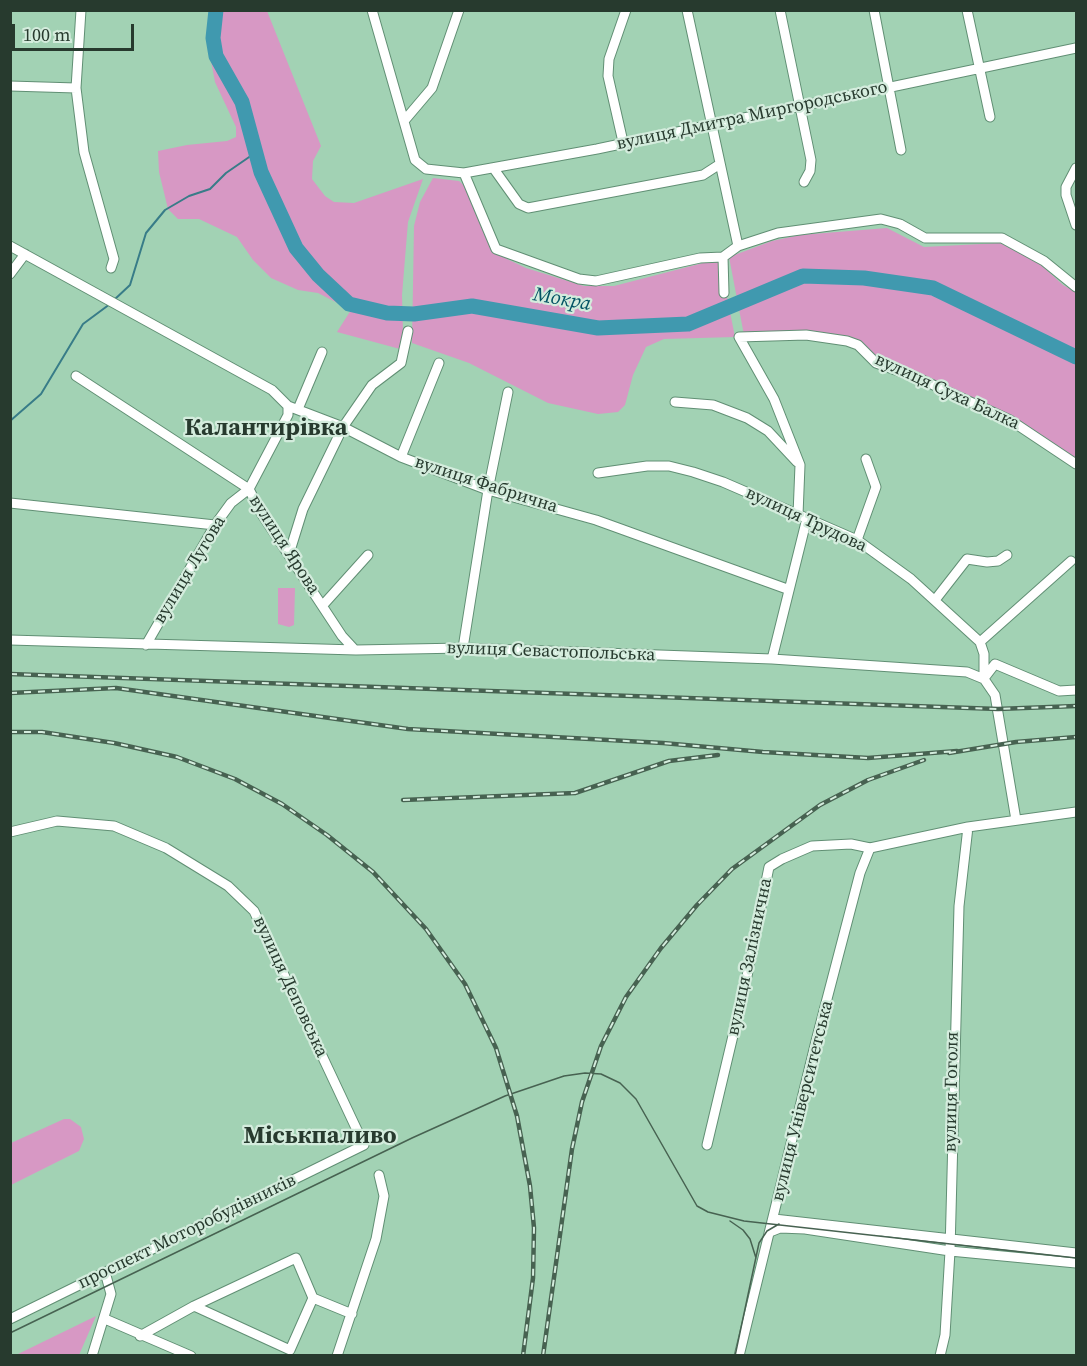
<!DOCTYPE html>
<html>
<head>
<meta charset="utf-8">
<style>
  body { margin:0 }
  #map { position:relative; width:1087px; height:1366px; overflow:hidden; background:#a2d2b4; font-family:"Source Serif 4",serif }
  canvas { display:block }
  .frame { position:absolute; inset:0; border:12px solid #273a2e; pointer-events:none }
  .scale { position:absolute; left:12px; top:24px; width:122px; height:27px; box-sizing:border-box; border:3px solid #273a2e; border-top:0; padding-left:8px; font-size:18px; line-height:21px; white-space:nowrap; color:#273a2e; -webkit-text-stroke:4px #d4ecdd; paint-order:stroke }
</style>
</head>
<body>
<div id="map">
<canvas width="1087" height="1366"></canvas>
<div class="frame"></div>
<div class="scale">100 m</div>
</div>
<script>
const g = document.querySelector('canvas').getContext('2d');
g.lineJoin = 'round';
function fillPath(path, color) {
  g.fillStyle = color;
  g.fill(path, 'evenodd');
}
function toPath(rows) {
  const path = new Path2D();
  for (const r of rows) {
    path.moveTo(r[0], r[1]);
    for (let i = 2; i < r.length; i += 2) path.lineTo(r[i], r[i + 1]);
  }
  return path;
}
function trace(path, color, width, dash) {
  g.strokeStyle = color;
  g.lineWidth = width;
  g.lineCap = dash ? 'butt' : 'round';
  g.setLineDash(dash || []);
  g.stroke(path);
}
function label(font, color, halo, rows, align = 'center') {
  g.font = font + ' "Source Serif 4",serif';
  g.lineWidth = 4.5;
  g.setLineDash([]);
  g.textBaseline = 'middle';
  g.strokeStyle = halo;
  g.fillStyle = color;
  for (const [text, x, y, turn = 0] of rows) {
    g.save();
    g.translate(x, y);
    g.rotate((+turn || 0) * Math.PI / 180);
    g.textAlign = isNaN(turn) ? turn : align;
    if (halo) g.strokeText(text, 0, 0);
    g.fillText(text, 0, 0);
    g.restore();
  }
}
fillPath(toPath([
  [212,11,267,11,321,146,313,161,312,179,325,196,334,202,354,203,423,179,408,222,402,295,403,334,400,349,337,332,351,310,318,293,298,290,271,278,253,260,237,237,199,219,178,219,168,209,159,172,158,151,187,145,227,141,236,137,236,127,215,82,208,45],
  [433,178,459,181,474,195,492,244,507,259,526,268,584,286,614,286,703,263,720,262,735,337,664,339,646,347,633,375,625,405,618,412,598,414,548,403,469,363,412,343,414,226,420,202],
  [887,228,924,247,1000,243,1039,263,1063,285,1076,292,1076,460,1012,417,919,373,878,358,852,337,806,332,744,335,729,257,772,241,800,235],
  [278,588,295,588,294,625,289,627,278,624],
  [64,1119,70,1119,81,1127,84,1139,79,1151,11,1185,11,1143],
  [96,1316,79,1355,16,1355]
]), '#d798c4');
trace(toPath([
  [114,300,130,285,146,233,165,210,189,196,210,189,226,173,255,153],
  [10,421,41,394,83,324,110,304]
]), '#387c88', 2);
trace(toPath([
  [216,10,213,38,216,56,242,102,261,172,296,248,318,275,349,304,387,313,414,314,472,306,598,328,688,324,803,276,864,278,933,288,1076,357]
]), '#4099af', 15);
const minor = toPath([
  [81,10,76,88,84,152,114,259,111,268],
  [372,10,415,160,426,169,464,173,597,149,1076,48],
  [687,10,738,246],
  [780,10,811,160,810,171,804,182],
  [874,10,901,150],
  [967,10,990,117],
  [10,86,76,88],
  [404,121,432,88,459,10],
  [623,142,608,76,609,59,626,10],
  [1076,168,1066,187,1066,195,1076,225],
  [494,169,519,204,528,208,703,175,720,164],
  [464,173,496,249,579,279,596,281,700,258,723,257,738,246,778,233,881,219,900,224,925,238,1002,238,1044,261,1076,287],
  [10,246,272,390,288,406,343,427,401,457,488,490,596,520,787,589],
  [723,257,724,293],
  [10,274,25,254],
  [76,376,249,489,261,513,342,636,355,650],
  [675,402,713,405,747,418,768,431,797,462],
  [298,409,322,352],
  [401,457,439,363],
  [598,473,647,466,669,466,693,472,723,482,857,540,911,579,980,642,984,654,984,679],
  [10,503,215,525],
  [798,515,800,465,774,399,739,337,806,335,847,341,858,345,876,363,918,378,1010,420,1076,464],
  [857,540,876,487,866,459],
  [289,554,303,509,343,427,372,385,401,363,408,331],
  [935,600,967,559,987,562,998,561,1007,555],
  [323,605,368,555],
  [10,640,356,650,463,648,772,659,967,672,984,679,995,695,1016,820],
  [980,642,1071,561],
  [146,645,215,525,231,503,249,489,288,415,288,406],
  [463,648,488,490,508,392],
  [772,659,807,518],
  [985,677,995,664,1059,691,1076,690],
  [10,832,57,821,114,826,166,848,228,886,254,911,364,1145,10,1319],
  [707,1145,746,981,769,867,782,859,812,846,851,844,870,848,968,827,1076,812],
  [774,1219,1076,1253],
  [770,1232,780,1228,805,1229,950,1251,1076,1263],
  [194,1306,290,1350,313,1298],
  [105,1319,191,1356],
  [140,1336,194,1306,296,1258,313,1298,352,1314],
  [92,1356,111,1294,105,1272],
  [337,1356,376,1239,384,1196,379,1175],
  [739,1356,816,1041,860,873,870,848],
  [940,1356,945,1335,950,1251,959,906,968,827]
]);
trace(minor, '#618f74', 11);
trace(minor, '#fff', 9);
trace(toPath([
  [730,1221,743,1230,750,1239,756,1258],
  [10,1333,412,1138,505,1096,564,1076,585,1073,601,1074,620,1083,636,1099,697,1206,708,1212,744,1221,1076,1258],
  [735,1356,759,1243,767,1231,779,1224]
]), '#476251', 1.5);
const rail = toPath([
  [10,674,998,709,1076,706],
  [10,693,116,688,408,729,663,743,763,752,868,758,957,751],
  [10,732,42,732,114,743,177,757,235,779,282,804,327,835,373,872,426,929,465,984,496,1048,517,1116,530,1186,534,1228,533,1278,523,1356],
  [949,753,1016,742,1076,737],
  [403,800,575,793,669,761,718,755],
  [543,1356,572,1149,582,1102,601,1046,626,997,661,948,697,905,732,869,820,805,868,780,924,760]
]);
trace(rail, '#476251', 4.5);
trace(rail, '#d4ecdd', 2, [7]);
label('18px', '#273a2e', '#d4ecdd', [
  ["вулиця Дмитра Миргородського",752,116,-12],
  ["вулиця Суха Балка",947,392,25],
  ["вулиця Фабрична",486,485,18],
  ["вулиця Трудова",806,520,25],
  ["вулиця Ярова",284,545,57],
  ["вулиця Лугова",190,570,-59],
  ["вулиця Севастопольська",551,652,2],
  ["вулиця Залізнична",750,957,-78],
  ["вулиця Деповська",290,987,65],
  ["вулиця Гоголя",952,1092,-89],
  ["вулиця Університетська",803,1101,-76],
  ["проспект Моторобудівників",187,1232,-26]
]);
label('italic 20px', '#045364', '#d4ecdd', [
  ["Мокра",562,300,10]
]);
label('bold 24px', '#273a2e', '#d4ecdd', [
  ["Калантирівка",266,429],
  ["Міськпаливо",320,1137]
]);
</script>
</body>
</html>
